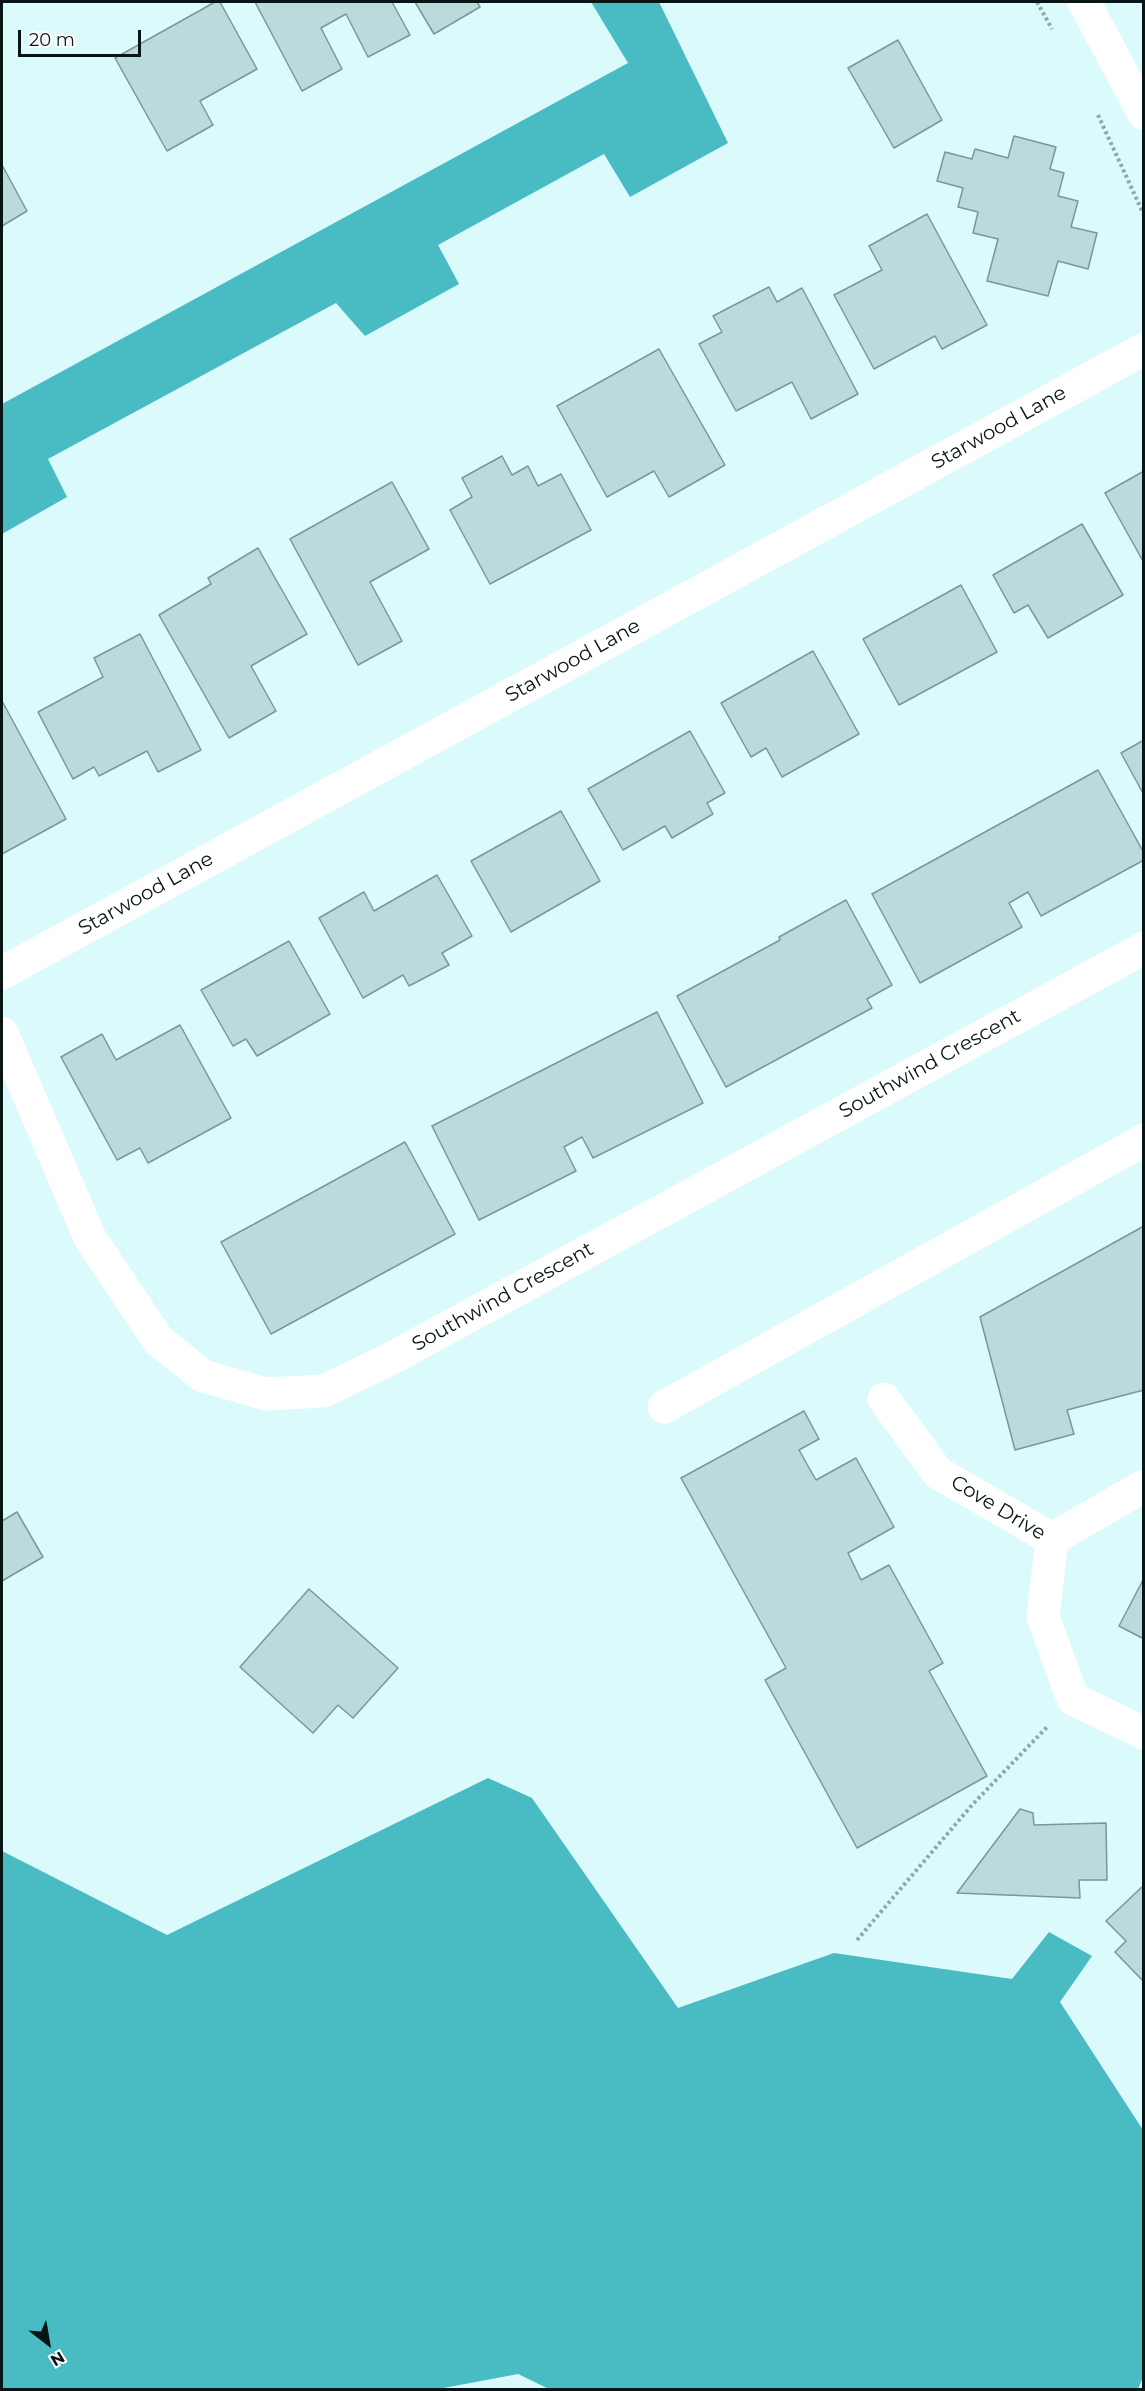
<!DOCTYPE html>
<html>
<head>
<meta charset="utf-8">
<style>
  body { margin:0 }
  #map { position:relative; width:1145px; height:2391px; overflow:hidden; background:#dbfafc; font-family:Montserrat,sans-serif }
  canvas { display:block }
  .frame { position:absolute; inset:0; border:3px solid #091415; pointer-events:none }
  .north { position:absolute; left:18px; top:2313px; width:60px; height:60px; -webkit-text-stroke:4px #fff; paint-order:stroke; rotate:149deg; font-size:16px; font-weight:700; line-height:24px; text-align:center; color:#091415 }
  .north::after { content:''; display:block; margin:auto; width:21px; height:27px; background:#091415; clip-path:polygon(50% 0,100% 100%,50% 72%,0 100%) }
  .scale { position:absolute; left:18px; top:30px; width:123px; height:27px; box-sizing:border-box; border:3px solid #091415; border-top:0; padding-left:8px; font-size:18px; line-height:21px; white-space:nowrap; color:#091415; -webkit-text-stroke:4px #fff; paint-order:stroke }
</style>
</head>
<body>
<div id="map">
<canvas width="1145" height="2391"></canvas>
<div class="frame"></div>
<div class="north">N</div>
<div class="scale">20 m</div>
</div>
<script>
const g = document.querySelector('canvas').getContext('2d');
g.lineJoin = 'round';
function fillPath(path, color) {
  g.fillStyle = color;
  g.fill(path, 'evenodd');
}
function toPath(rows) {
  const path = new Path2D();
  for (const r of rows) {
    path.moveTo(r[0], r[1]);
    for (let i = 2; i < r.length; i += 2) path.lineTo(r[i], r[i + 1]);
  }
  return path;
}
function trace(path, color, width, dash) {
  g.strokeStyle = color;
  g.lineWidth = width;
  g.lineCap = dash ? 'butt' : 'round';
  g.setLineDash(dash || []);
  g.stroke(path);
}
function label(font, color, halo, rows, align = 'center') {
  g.font = font + ' Montserrat,sans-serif';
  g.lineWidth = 4.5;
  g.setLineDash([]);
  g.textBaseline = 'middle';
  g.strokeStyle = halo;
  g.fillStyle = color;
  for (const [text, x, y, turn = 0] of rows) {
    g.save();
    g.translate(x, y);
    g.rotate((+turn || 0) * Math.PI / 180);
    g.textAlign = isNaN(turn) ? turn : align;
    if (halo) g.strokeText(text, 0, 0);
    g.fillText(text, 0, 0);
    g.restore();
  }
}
fillPath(toPath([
  [591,2,659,2,728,143,630,197,604,154,438,245,459,284,365,336,336,303,48,459,67,497,2,534,2,404,628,63],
  [488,1778,532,1798,678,2008,834,1953,1012,1979,1049,1932,1092,1956,1060,2002,1143,2130,1144,2375,1138,2389,551,2390,518,2374,433,2390,2,2389,2,1851,167,1935]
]), '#49bbc3');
const building = toPath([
  [215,2,220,2,257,69,200,101,213,125,167,151,115,58,215,2],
  [255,2,392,2,410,35,368,57,346,14,321,28,342,69,302,91,255,2],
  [415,2,477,2,480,7,434,34,415,2],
  [898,40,942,120,894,148,848,68,898,40],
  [1014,136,1056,147,1050,169,1064,173,1058,196,1078,201,1071,227,1097,233,1088,269,1058,261,1048,296,987,281,998,239,973,233,978,212,958,207,963,188,937,181,945,152,972,159,975,149,1008,158,1014,136],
  [2,165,27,211,2,226,2,165],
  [927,214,987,325,942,349,935,336,874,369,834,295,882,270,869,246,927,214],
  [769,287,777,302,802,288,858,394,811,419,792,382,736,411,699,344,722,332,713,316,769,287],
  [659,349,725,465,669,497,654,471,607,497,557,406,659,349],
  [502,456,512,475,528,466,538,486,561,474,591,530,490,584,450,510,472,497,462,478,502,456],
  [1144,471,1144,563,1105,493,1144,471],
  [392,482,429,549,370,582,402,641,358,665,290,539,392,482],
  [1082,524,1123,595,1048,638,1028,605,1014,613,993,575,1082,524],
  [258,548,307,634,251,666,276,711,229,738,159,615,211,584,208,578,258,548],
  [961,585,997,652,899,705,863,639,961,585],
  [140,634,201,750,158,772,147,751,99,776,94,767,73,779,38,712,103,677,94,658,140,634],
  [813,651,859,734,782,777,766,748,751,757,721,703,813,651],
  [2,701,66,819,2,854,2,701],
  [690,731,725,793,707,803,713,814,672,838,665,826,623,850,588,789,690,731],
  [1144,740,1144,795,1121,753,1144,740],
  [1098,770,1144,853,1144,860,1041,916,1028,892,1009,903,1022,927,920,983,872,894,1098,770],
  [561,811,600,881,511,932,471,861,561,811],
  [437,875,472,936,442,953,449,965,409,986,403,975,363,998,319,918,364,892,374,911,437,875],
  [846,900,892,985,867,999,872,1008,726,1087,677,996,780,940,779,937,846,900],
  [289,941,330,1014,257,1056,246,1039,233,1046,201,990,289,941],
  [657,1012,703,1103,593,1158,582,1137,564,1147,576,1171,479,1220,432,1126,657,1012],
  [180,1025,231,1118,148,1163,140,1148,117,1160,61,1057,102,1034,116,1060,180,1025],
  [405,1142,455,1234,271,1334,221,1242,405,1142],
  [1144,1226,1144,1390,1067,1410,1074,1434,1015,1450,980,1317,1144,1226],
  [804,1411,819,1439,799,1450,816,1480,856,1458,894,1527,848,1553,861,1580,889,1565,943,1663,929,1671,987,1776,857,1848,765,1680,786,1668,681,1478,804,1411],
  [17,1512,43,1557,2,1581,2,1521,17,1512],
  [1144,1578,1144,1639,1119,1626,1144,1578],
  [309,1589,398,1668,353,1718,338,1705,313,1733,240,1667,309,1589],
  [1020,1809,1033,1813,1034,1825,1106,1823,1107,1880,1079,1880,1080,1898,957,1893,1020,1809],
  [1144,1885,1144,1982,1115,1952,1126,1941,1106,1921,1144,1885]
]);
fillPath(building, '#bbdadc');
trace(building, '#7a9799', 1.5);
trace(toPath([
  [1037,2,1052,29],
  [1098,115,1144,215],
  [857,1940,972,1805,1048,1726]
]), '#8fa7a8', 4, [3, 3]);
trace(toPath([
  [2,973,1144,349],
  [2,1033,90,1238,158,1340,203,1376,266,1394,324,1391,392,1358,1144,948],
  [884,1399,938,1473,1052,1539],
  [664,1407,1144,1140],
  [1052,1539,1043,1617,1073,1699,1144,1733],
  [1052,1539,1144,1486]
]), '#fff', 33);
trace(toPath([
  [1084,2,1144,114]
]), '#fff', 33);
label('20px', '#091415', '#fff', [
  ["Starwood Lane",999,428,-29],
  ["Starwood Lane",573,661,-29],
  ["Starwood Lane",146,894,-29],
  ["Southwind Crescent",930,1064,-29],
  ["Southwind Crescent",503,1297,-29],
  ["Cove Drive",998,1508,31]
]);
</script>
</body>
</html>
